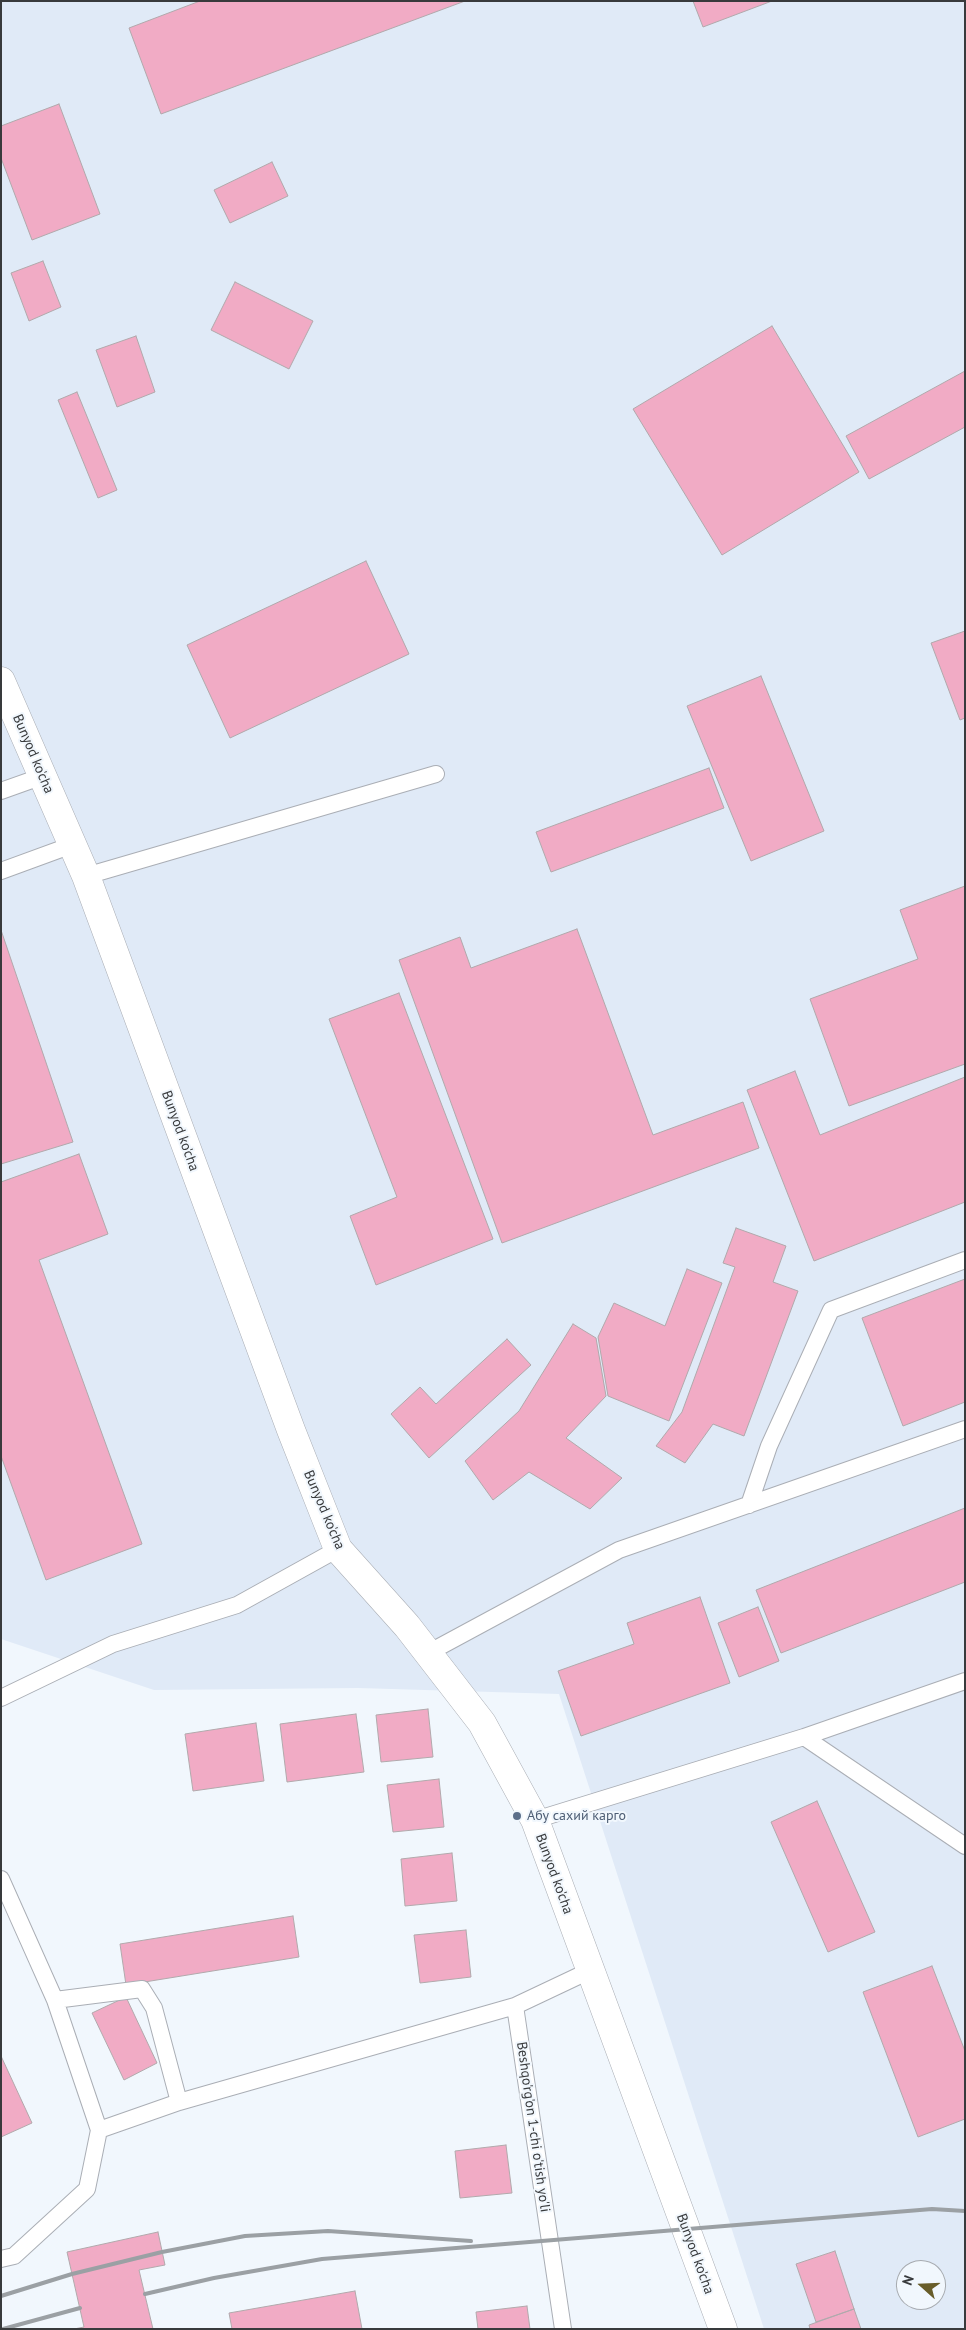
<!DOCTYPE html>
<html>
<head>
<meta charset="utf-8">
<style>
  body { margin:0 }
  #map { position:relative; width:966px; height:2330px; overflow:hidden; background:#f1f7fd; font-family:"PT Sans",sans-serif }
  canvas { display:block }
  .frame { position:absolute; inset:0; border:2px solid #383a3c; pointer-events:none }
  .north { position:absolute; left:896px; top:2260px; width:50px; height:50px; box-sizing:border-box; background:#f1f7fd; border:1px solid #a7abb0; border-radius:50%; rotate:290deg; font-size:14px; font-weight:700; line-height:20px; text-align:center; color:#383a3c }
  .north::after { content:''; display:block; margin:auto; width:18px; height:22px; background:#685d2a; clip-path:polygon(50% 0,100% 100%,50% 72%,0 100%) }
</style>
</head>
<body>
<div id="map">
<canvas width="966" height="2330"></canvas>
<div class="frame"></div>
<div class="north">N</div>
</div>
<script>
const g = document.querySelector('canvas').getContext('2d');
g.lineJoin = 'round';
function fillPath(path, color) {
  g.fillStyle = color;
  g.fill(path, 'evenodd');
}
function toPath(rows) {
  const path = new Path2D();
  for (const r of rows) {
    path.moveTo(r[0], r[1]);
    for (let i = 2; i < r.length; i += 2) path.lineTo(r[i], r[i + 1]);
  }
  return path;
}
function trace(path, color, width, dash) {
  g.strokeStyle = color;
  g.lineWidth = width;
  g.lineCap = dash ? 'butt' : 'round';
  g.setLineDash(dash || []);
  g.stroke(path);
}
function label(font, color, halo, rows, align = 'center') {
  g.font = font + ' "PT Sans",sans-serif';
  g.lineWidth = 4;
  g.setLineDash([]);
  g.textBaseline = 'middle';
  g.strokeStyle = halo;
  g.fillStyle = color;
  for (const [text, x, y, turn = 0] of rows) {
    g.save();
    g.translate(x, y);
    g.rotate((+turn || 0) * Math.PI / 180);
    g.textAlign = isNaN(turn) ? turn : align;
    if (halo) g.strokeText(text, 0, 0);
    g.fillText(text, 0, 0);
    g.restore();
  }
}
fillPath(toPath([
  [1,1,965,1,965,2329,764,2329,559,1694,358,1688,154,1690,1,1639],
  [906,2270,936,2270,936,2300,906,2300]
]), '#e0eaf7');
const building = toPath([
  [200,1,465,1,161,114,129,28,200,1],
  [693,1,772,1,703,27,693,1],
  [59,104,100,214,32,240,1,158,1,126,59,104],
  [272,162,288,196,230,223,214,190,272,162],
  [43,261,61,307,29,321,11,273,43,261],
  [235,282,313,321,289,369,211,330,235,282],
  [772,326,859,472,722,555,633,409,772,326],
  [136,336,155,392,117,407,96,350,136,336],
  [965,371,965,427,869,479,846,436,965,371],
  [77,392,117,490,98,498,58,400,77,392],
  [366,561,409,654,230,738,187,645,366,561],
  [965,631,965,718,960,720,931,643,965,631],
  [761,676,824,831,751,861,687,706,761,676],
  [709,768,724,808,551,872,536,832,709,768],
  [965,886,965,1064,849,1106,810,999,918,959,900,910,965,886],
  [577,929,653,1135,743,1102,759,1148,502,1243,399,960,460,937,471,968,577,929],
  [1,930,73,1142,1,1164,1,930],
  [399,993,493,1239,376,1285,350,1216,397,1197,329,1019,399,993],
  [795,1071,820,1135,965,1077,965,1202,814,1261,747,1090,795,1071],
  [79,1154,108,1234,39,1260,142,1544,46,1580,1,1456,1,1182,79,1154],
  [736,1228,786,1246,773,1282,798,1291,744,1436,713,1424,685,1463,656,1446,682,1412,735,1267,723,1263,736,1228],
  [687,1269,722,1283,669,1421,608,1396,598,1337,614,1303,665,1326,687,1269],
  [965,1279,965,1402,903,1426,862,1318,965,1279],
  [573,1324,596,1338,606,1396,566,1438,622,1478,590,1509,529,1472,493,1500,465,1461,519,1411,573,1324],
  [507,1339,531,1365,429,1458,391,1414,420,1387,436,1404,507,1339],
  [965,1508,965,1582,781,1653,756,1590,965,1508],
  [700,1597,730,1683,581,1736,558,1671,634,1644,627,1623,700,1597],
  [758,1607,779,1661,739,1677,718,1623,758,1607],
  [428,1709,433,1757,381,1762,376,1715,428,1709],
  [356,1714,364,1772,287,1782,280,1724,356,1714],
  [256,1723,264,1781,193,1791,185,1734,256,1723],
  [439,1779,444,1827,393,1832,387,1785,439,1779],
  [817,1801,875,1932,828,1952,771,1822,817,1801],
  [452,1853,457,1901,405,1906,401,1859,452,1853],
  [293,1916,299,1957,126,1985,120,1944,293,1916],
  [466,1930,471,1977,420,1983,414,1935,466,1930],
  [932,1966,965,2051,965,2119,918,2137,863,1992,932,1966],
  [126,1997,157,2063,124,2080,92,2013,126,1997],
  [1,2056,32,2123,1,2137,1,2056],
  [506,2145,512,2193,460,2198,455,2151,506,2145],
  [158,2232,165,2265,139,2270,153,2329,74,2329,84,2327,67,2252,158,2232],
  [835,2251,854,2309,816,2322,796,2264,835,2251],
  [355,2291,362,2329,232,2329,229,2313,355,2291],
  [527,2306,530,2329,478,2329,476,2312,527,2306],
  [854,2309,861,2329,810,2329,809,2325,854,2309]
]);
fillPath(building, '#f1abc5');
trace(building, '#b1a9ac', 1);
const lane = toPath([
  [1,791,43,776],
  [1,871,72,845],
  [86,876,436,774],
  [749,1505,769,1446,831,1310,965,1260],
  [428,1653,619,1550,965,1429],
  [1,1698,113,1644,237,1605,338,1549],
  [804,1737,965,1846],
  [535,1820,804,1737,965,1681],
  [1,1879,55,2000,99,2130,87,2189,14,2256,1,2259],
  [55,2000,142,1989,154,2008,179,2102],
  [99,2130,179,2102,515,2006],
  [563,2329,515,2006,589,1971]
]);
const street = toPath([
  [1,681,86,876,291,1430,338,1549,407,1626,482,1723,535,1820,723,2329]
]);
trace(lane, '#aaaeb5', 18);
trace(street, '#aaaeb5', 29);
trace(lane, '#fff', 16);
trace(street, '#fff', 28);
trace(toPath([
  [145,2294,214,2278,322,2259,932,2209,965,2211],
  [1,2296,72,2274,162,2252,245,2236,328,2231,471,2241],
  [3,2329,80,2308]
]), '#9ba0a4', 4);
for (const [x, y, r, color] of [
  [517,1816,5,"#5c6f8a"]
]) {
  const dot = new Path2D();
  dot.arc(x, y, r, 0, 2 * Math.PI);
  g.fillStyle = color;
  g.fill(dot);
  trace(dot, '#f1f7fd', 2);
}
label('14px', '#383a3c', '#f1f7fd', [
  ["Bunyod ko'cha",33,754,67],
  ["Bunyod ko'cha",180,1131,70],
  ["Bunyod ko'cha",324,1510,67],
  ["Bunyod ko'cha",554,1874,70],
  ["Beshqo'rg'on 1-chi o'tish yo'li",533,2127,82],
  ["Bunyod ko'cha",695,2254,70]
]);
label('14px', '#4e5e75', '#f1f7fd', [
  ["Абу сахий карго",527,1816]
], 'left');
</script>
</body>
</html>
